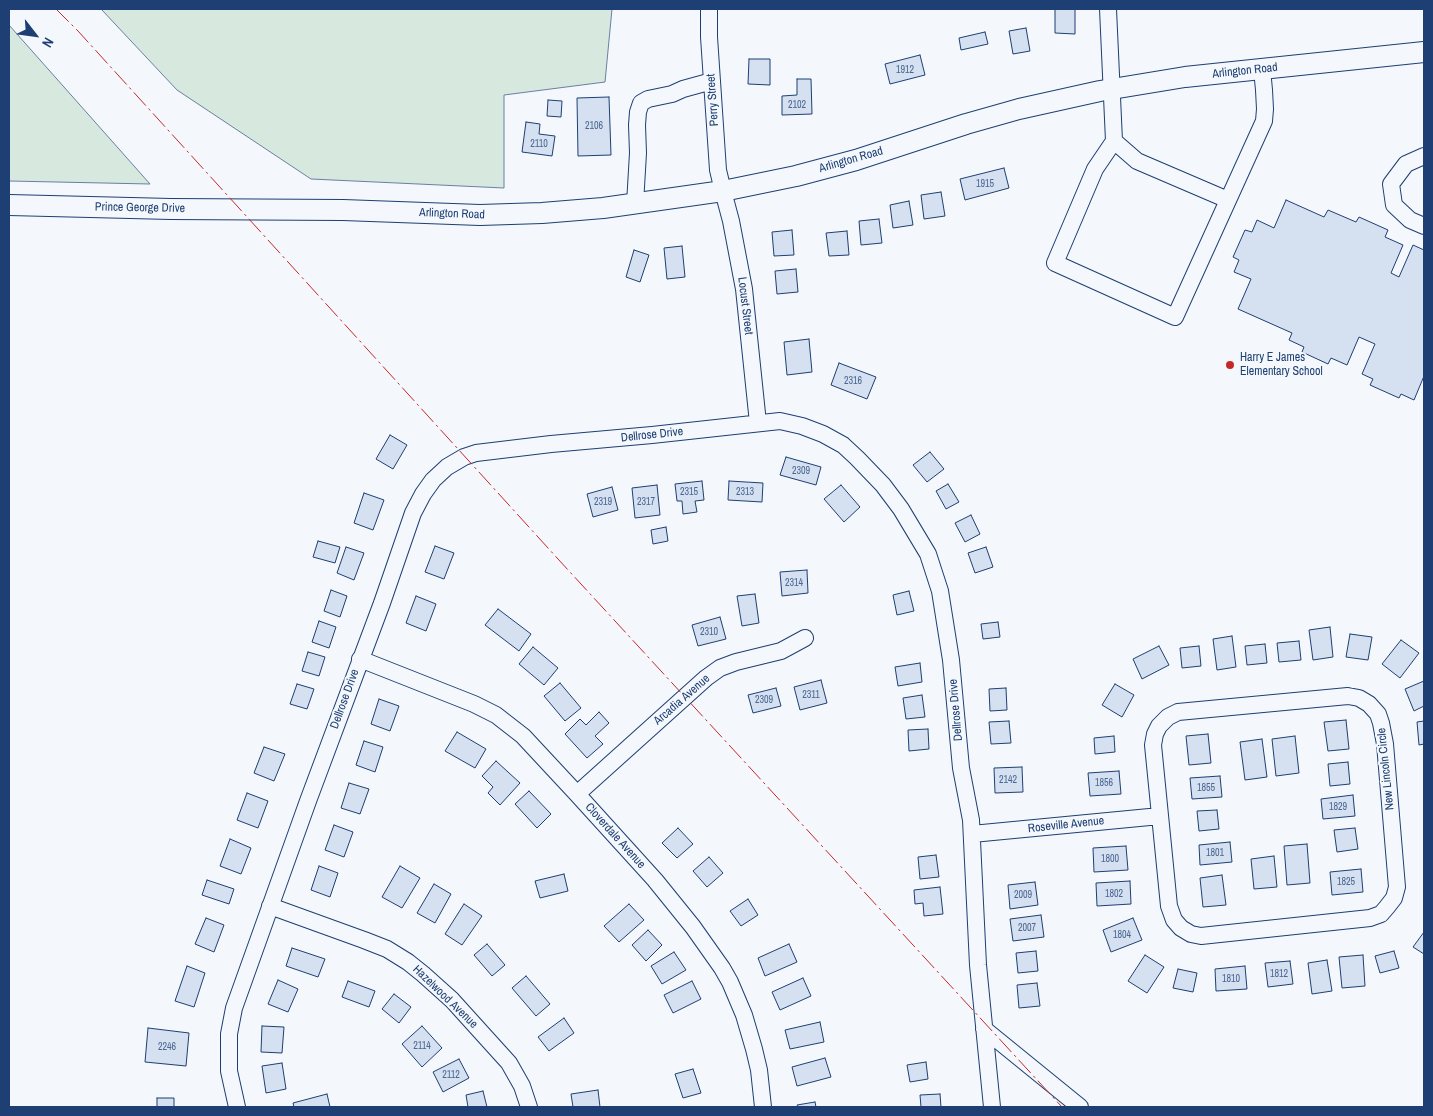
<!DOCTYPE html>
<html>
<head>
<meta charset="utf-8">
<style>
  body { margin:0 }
  #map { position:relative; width:1433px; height:1116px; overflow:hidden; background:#f4f7fb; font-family:"Archivo Narrow",sans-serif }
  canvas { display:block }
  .frame { position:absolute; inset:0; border:10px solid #1d3f73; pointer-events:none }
  .north { position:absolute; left:10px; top:10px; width:50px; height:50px; -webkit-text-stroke:4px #f4f7fb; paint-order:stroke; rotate:120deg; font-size:14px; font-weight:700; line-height:20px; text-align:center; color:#1d3f73 }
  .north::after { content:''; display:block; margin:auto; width:18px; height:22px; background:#1d3f73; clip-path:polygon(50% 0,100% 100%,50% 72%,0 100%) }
</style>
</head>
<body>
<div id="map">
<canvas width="1433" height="1116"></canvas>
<div class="frame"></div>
<div class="north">N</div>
</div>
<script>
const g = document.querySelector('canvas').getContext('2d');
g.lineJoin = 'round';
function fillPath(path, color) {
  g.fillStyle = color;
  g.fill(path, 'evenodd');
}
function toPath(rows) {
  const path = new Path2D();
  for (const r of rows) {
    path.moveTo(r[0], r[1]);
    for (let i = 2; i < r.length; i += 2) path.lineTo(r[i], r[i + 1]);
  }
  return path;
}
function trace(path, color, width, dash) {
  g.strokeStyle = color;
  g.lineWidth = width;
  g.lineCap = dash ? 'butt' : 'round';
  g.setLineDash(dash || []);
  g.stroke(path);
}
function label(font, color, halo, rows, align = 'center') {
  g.font = font + ' "Archivo Narrow",sans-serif';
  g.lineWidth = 4;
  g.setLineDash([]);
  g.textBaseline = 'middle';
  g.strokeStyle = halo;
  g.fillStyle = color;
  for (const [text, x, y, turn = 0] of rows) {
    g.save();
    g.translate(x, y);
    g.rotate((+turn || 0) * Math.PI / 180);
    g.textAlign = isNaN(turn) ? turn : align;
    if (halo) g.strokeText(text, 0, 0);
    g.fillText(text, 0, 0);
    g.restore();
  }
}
const green = toPath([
  [101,9,612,9,605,82,504,95,504,188,311,179,177,90,101,9],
  [9,25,150,184,9,181,9,25]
]);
fillPath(green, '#d7e8df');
trace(green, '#687fa3', 1);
const building = toPath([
  [1055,9,1075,9,1075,34,1055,33,1055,9],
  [1026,28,1030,51,1013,54,1009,31,1026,28],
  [985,32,988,44,961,50,959,38,985,32],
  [920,55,925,75,890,84,885,64,920,55],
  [749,59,770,59,770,85,748,84,749,59],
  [797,79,811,79,812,114,782,115,782,96,797,95,797,79],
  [609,97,611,155,578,156,577,98,609,97],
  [548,100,562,101,561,117,547,116,548,100],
  [526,122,540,124,539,134,555,136,552,156,522,152,526,122],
  [1004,168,1009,188,965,200,960,179,1004,168],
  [941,192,945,216,924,219,921,195,941,192],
  [1286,200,1324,217,1328,210,1356,222,1359,217,1388,230,1385,237,1403,245,1391,273,1399,277,1413,245,1424,250,1424,376,1414,400,1401,394,1399,398,1370,385,1373,379,1362,374,1375,344,1359,337,1347,365,1331,358,1328,364,1302,352,1304,347,1289,340,1292,333,1238,309,1251,279,1234,272,1239,260,1233,257,1245,230,1252,232,1257,220,1274,228,1286,200],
  [909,201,913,225,893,228,890,205,909,201],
  [879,219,882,243,861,245,859,221,879,219],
  [792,230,794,255,774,256,772,232,792,230],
  [847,231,849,255,829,256,826,233,847,231],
  [682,246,685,277,667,279,664,248,682,246],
  [634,250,649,255,640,282,626,277,634,250],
  [796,269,798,292,777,294,775,271,796,269],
  [809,339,812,372,787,375,784,342,809,339],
  [839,363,876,377,867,399,831,385,839,363],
  [390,435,407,445,393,469,376,459,390,435],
  [930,452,944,469,927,482,913,465,930,452],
  [786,457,821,467,816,485,780,475,786,457],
  [702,481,704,500,695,501,697,512,683,514,682,501,677,501,675,484,702,481],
  [729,481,763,483,762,502,728,500,729,481],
  [948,484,959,502,946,509,936,491,948,484],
  [657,485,660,515,635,518,632,488,657,485],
  [841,485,860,507,844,522,824,499,841,485],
  [612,487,618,510,593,517,587,494,612,487],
  [364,493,384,500,373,530,354,523,364,493],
  [971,515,980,534,965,542,955,523,971,515],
  [666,527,668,541,653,544,651,530,666,527],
  [318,541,340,547,335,563,313,557,318,541],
  [435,546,454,553,444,579,425,572,435,546],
  [346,547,364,553,354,580,337,573,346,547],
  [986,547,993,567,975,573,968,553,986,547],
  [807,570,808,593,782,596,780,572,807,570],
  [331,590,347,596,340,617,324,611,331,590],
  [909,591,914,611,897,615,893,595,909,591],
  [755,594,759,623,742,626,737,596,755,594],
  [416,596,436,604,426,631,406,623,416,596],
  [498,609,531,634,519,651,485,625,498,609],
  [720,617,726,639,698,646,692,625,720,617],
  [319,621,336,627,329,648,312,642,319,621],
  [998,622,1000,637,983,639,981,624,998,622],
  [1330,627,1333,657,1313,660,1309,630,1330,627],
  [1350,634,1372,637,1368,660,1346,657,1350,634],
  [1232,636,1236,667,1217,670,1213,639,1232,636],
  [1401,640,1419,653,1400,678,1382,664,1401,640],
  [1299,641,1301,660,1279,662,1277,643,1299,641],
  [1265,644,1267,663,1247,665,1245,646,1265,644],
  [1159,646,1169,665,1142,679,1133,659,1159,646],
  [1199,646,1201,666,1182,668,1180,648,1199,646],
  [533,647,558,668,544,685,519,664,533,647],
  [308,652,325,657,319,676,302,671,308,652],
  [920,663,922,682,898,686,895,667,920,663],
  [821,680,827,703,800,710,794,687,821,680],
  [1424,681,1424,706,1414,711,1405,689,1424,681],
  [560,683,581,708,565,721,544,696,560,683],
  [297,684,314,689,307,709,290,704,297,684],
  [1115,684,1134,695,1122,717,1102,705,1115,684],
  [776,688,781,706,753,713,748,695,776,688],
  [1006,688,1007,710,990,711,989,689,1006,688],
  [922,695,925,717,906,719,903,698,922,695],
  [379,699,399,706,390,731,371,724,379,699],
  [599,712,609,723,595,736,603,744,587,758,565,734,580,719,586,725,599,712],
  [1346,720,1349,749,1328,751,1324,722,1346,720],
  [1009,721,1011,743,991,744,989,722,1009,721],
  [1424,721,1424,744,1419,745,1417,722,1424,721],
  [928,729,929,749,909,751,908,730,928,729],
  [457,732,486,749,475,768,445,751,457,732],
  [1208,734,1211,763,1189,765,1186,736,1208,734],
  [1114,736,1115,752,1095,754,1094,738,1114,736],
  [1295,736,1299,773,1276,776,1272,739,1295,736],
  [1262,739,1267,777,1245,780,1240,742,1262,739],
  [364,741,383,747,375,772,356,765,364,741],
  [264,747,285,754,274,781,254,773,264,747],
  [496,761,520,783,500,805,488,793,493,787,482,776,496,761],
  [1348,762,1350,784,1330,786,1328,764,1348,762],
  [1022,767,1023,792,995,793,994,768,1022,767],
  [1119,771,1121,794,1090,796,1088,773,1119,771],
  [1220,776,1222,797,1192,799,1190,778,1220,776],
  [349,783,369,789,360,814,341,808,349,783],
  [529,791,551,814,537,828,515,804,529,791],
  [247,793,268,801,258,828,237,820,247,793],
  [1353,795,1355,816,1323,819,1321,799,1353,795],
  [1217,810,1219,829,1199,831,1197,811,1217,810],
  [334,825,353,832,344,857,325,850,334,825],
  [678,828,693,844,677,858,662,843,678,828],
  [1355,828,1358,849,1337,852,1334,830,1355,828],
  [230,839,251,848,241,874,220,866,230,839],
  [1230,842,1232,862,1200,865,1199,845,1230,842],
  [1307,844,1310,883,1287,885,1284,846,1307,844],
  [1126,846,1128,870,1094,872,1093,848,1126,846],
  [936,855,939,877,920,879,918,857,936,855],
  [1274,856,1277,887,1254,889,1251,859,1274,856],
  [709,857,723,873,707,887,693,871,709,857],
  [319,866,338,873,330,897,311,890,319,866],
  [400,866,420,878,402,908,382,897,400,866],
  [1361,869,1363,892,1332,895,1330,872,1361,869],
  [564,874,568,891,540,898,535,881,564,874],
  [1222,875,1226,905,1203,907,1200,878,1222,875],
  [207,880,234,889,229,904,202,895,207,880],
  [1130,881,1131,904,1097,906,1096,883,1130,881],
  [1035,882,1038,905,1010,909,1008,885,1035,882],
  [434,884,451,894,435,923,417,913,434,884],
  [940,887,943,914,924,916,923,903,915,904,914,890,940,887],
  [748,899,758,915,741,926,730,911,748,899],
  [464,904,482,916,462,945,445,934,464,904],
  [629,904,644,920,619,942,604,926,629,904],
  [1041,915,1044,937,1013,941,1010,919,1041,915],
  [206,918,224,925,214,952,195,944,206,918],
  [1133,918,1142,940,1111,952,1103,930,1133,918],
  [648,930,662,945,646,961,632,945,648,930],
  [1424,932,1424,954,1413,947,1424,932],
  [487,944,505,965,492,976,474,955,487,944],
  [789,944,797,962,765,976,758,958,789,944],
  [292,948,325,959,318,977,286,966,292,948],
  [1036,951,1038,971,1018,973,1016,953,1036,951],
  [1394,951,1399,968,1380,973,1375,956,1394,951],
  [674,952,686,970,662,984,651,966,674,952],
  [1145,955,1164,967,1147,993,1128,981,1145,955],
  [1363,955,1365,986,1342,988,1339,957,1363,955],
  [1327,960,1332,991,1312,994,1308,963,1327,960],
  [1290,961,1293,984,1268,987,1265,963,1290,961],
  [187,966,205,973,194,1007,175,1001,187,966],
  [1245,966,1247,989,1216,991,1215,969,1245,966],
  [1178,969,1197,973,1193,992,1173,988,1178,969],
  [526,976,550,1004,536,1016,512,988,526,976],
  [803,978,811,996,780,1010,772,992,803,978],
  [278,980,298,989,288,1012,268,1004,278,980],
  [348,981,375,991,369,1007,342,997,348,981],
  [692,981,701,999,673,1013,664,995,692,981],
  [1037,983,1040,1006,1019,1008,1017,985,1037,983],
  [394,994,411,1007,399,1023,382,1009,394,994],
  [564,1018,574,1033,549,1051,538,1037,564,1018],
  [820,1022,824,1042,790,1049,785,1030,820,1022],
  [262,1026,284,1027,282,1053,261,1052,262,1026],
  [422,1026,442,1048,422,1067,402,1044,422,1026],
  [148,1028,189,1033,186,1066,145,1062,148,1028],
  [825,1058,831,1077,797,1086,792,1067,825,1058],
  [459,1059,469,1078,443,1092,433,1072,459,1059],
  [926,1062,928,1079,910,1082,907,1065,926,1062],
  [282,1063,286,1089,266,1093,262,1066,282,1063],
  [693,1069,701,1093,683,1098,675,1074,693,1069],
  [598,1090,600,1107,573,1107,571,1094,598,1090],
  [483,1091,487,1107,468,1107,466,1095,483,1091],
  [327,1094,330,1107,294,1107,293,1103,327,1094],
  [940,1094,941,1107,921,1107,920,1095,940,1094],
  [157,1098,174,1098,174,1107,157,1107,157,1098],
  [815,1102,816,1107,798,1107,797,1105,815,1102]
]);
fillPath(building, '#d5e0f0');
trace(building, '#1d3f73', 1);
const minor = toPath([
  [709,9,709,37,718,170,723,191,731,221,744,289,758,423],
  [1108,9,1114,141,1095,169,1055,263,1175,317,1264,121,1265,109,1264,90,1262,69],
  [1114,141,1137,161,1228,200],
  [1424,156,1406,164,1391,184,1394,205,1410,220,1424,226],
  [635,204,638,153,637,125,638,112,641,103,648,99,672,94,683,89,712,81],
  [360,659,474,704,496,715,523,736,577,794,655,880,693,927,722,968,730,982,744,1015,754,1049,759,1070,763,1107],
  [1348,696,1359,698,1369,704,1378,714,1381,723,1385,744,1397,887,1394,898,1387,907,1381,914,1370,918,1201,936,1191,934,1181,928,1174,920,1169,906,1153,745,1155,734,1159,726,1168,717,1178,712,1348,696],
  [577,794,706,678,720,668,736,662,781,651,805,638],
  [972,834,1160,816],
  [270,906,364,940,387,949,408,962,423,974,452,1000,509,1063,522,1086,529,1107],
  [984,1029,1080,1107],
  [237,1107,229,1071,229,1034,234,1008,308,801,382,603,413,513,423,494,433,480,447,467,464,457,476,453,551,444,652,435,780,421,802,426,823,434,843,445,857,458,883,485,901,509,928,554,940,591,951,660,961,768,971,820,978,965,992,1107]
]);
const major = toPath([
  [9,205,171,209,343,210,480,215,542,213,603,208,723,191,796,176,856,160,966,124,1019,109,1100,91,1185,77,1424,52]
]);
trace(minor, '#1d3f73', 18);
trace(major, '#1d3f73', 22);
trace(minor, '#f4f7fb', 16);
trace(major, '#f4f7fb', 20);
trace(toPath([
  [56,9,78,31,558,559,1062,1107]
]), '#c62828', 1, [18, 4, 2.5, 4]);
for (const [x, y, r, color] of [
  [1230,365,5,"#c62828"]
]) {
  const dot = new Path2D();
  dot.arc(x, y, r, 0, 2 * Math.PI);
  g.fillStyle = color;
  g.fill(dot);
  trace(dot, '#f4f7fb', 2);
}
label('10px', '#4b6792', null, [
  ["1912",905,70],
  ["2102",797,105],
  ["2106",594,126],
  ["2110",539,144],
  ["1915",985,184],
  ["2316",853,381],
  ["2309",801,471],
  ["2315",689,492],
  ["2313",745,492],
  ["2319",603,502],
  ["2317",646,502],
  ["2314",794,583],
  ["2310",709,632],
  ["2311",811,695],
  ["2309",764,700],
  ["2142",1008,780],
  ["1856",1104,783],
  ["1855",1206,788],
  ["1829",1338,807],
  ["1801",1215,853],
  ["1800",1110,859],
  ["1825",1346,882],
  ["1802",1114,894],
  ["2009",1023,895],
  ["2007",1027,928],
  ["1804",1122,935],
  ["1812",1279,974],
  ["1810",1231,979],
  ["2114",422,1046],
  ["2246",167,1047],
  ["2112",451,1075]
]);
label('12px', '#1d3f73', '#f4f7fb', [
  ["Arlington Road",1245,71,-6],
  ["Perry Street",713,100,-94],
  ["Arlington Road",851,160,-16],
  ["Prince George Drive",140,208,1],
  ["Arlington Road",452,214,2],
  ["Locust Street",745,306,83],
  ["Dellrose Drive",652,435,-6],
  ["Dellrose Drive",345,699,-70],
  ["Arcadia Avenue",682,700,-41],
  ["Dellrose Drive",956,710,-95],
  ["New Lincoln Circle",1386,769,-96],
  ["Roseville Avenue",1066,825,-6],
  ["Cloverdale Avenue",615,836,48],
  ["Hazelwood Avenue",445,997,44]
]);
label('12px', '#1d3f73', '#f4f7fb', [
  ["Harry E James",1240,358],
  ["Elementary School",1240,372]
], 'left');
</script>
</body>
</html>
